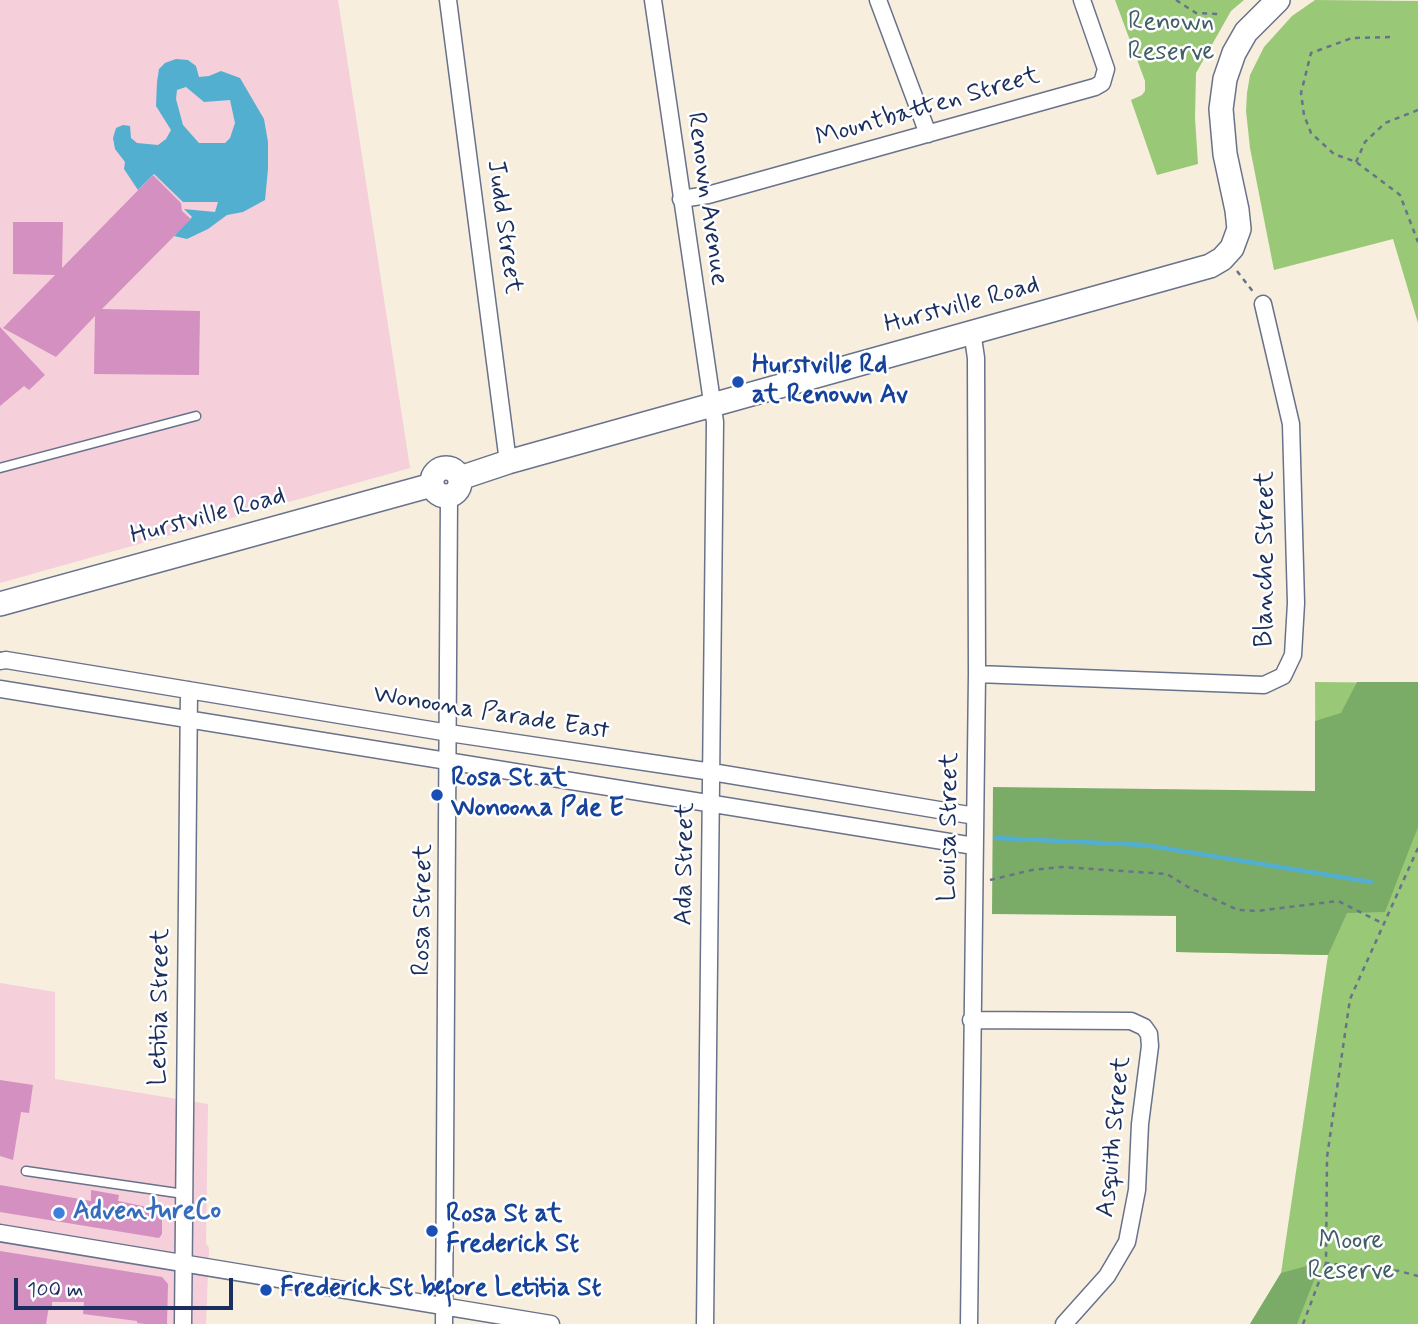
<!DOCTYPE html>
<html>
<head>
<meta charset="utf-8">
<style>
  body { margin:0 }
  #map { position:relative; width:1418px; height:1324px; overflow:hidden; background:#f8eede; font-family:Mynerve,sans-serif }
  canvas { display:block }
  .scale { position:absolute; left:14px; top:1278px; width:219px; height:32px; box-sizing:border-box; border:4px solid #1b2f5e; border-top:0; padding-left:9px; font-size:21px; line-height:24px; white-space:nowrap; color:#1b2f5e; -webkit-text-stroke:5px #fff; paint-order:stroke }
</style>
</head>
<body>
<div id="map">
<canvas width="1418" height="1324"></canvas>
<div class="scale">100 m</div>
</div>
<script>
const g = document.querySelector('canvas').getContext('2d');
g.lineJoin = 'round';
function fillPath(path, color) {
  g.fillStyle = color;
  g.fill(path, 'evenodd');
}
function toPath(rows) {
  const path = new Path2D();
  for (const r of rows) {
    if (r.length === 3) {
      path.moveTo(r[0] + r[2], r[1]);
      path.arc(r[0], r[1], r[2], 0, 2 * Math.PI);
      continue;
    }
    path.moveTo(r[0], r[1]);
    for (let i = 2; i < r.length; i += 2) path.lineTo(r[i], r[i + 1]);
  }
  return path;
}
function trace(path, color, width, dash) {
  g.strokeStyle = color;
  g.lineWidth = width;
  g.lineCap = dash ? 'butt' : 'round';
  g.setLineDash(dash || []);
  g.stroke(path);
}
function label(font, color, halo, rows, align = 'center') {
  g.font = font + ' Mynerve,sans-serif';
  g.lineWidth = 5;
  g.setLineDash([]);
  g.textBaseline = 'middle';
  g.strokeStyle = halo;
  g.fillStyle = color;
  for (const [text, x, y, turn = 0] of rows) {
    g.save();
    g.translate(x, y);
    g.rotate((+turn || 0) * Math.PI / 180);
    g.textAlign = isNaN(turn) ? turn : align;
    if (halo) g.strokeText(text, 0, 0);
    g.fillText(text, 0, 0);
    g.restore();
  }
}
fillPath(toPath([
  [0,0,338,0,410,468,0,583],
  [0,983,55,992,55,1079,208,1104,206,1243,209,1248,206,1324,0,1324]
]), '#f5cfd9');
fillPath(toPath([
  [1115,0,1244,0,1231,11,1196,73,1195,118,1198,164,1157,175,1131,100,1142,95,1145,91,1145,81],
  [1315,0,1418,1,1418,323,1393,239,1274,270,1250,148,1246,111,1247,93,1250,75,1264,47,1292,16],
  [1315,682,1418,683,1418,1324,1250,1324,1281,1273,1328,955,1176,952,1316,858]
]), '#99c877');
fillPath(toPath([
  [1357,682,1418,682,1418,827,1385,912,1347,913,1328,955,1176,952,1176,916,992,914,993,787,1315,791,1315,721,1341,713],
  [1321,1262,1297,1324,1250,1324,1281,1273]
]), '#7aac68');
fillPath(toPath([
  [176,59,188,60,196,66,199,77,209,76,221,71,240,78,264,119,268,142,268,169,265,200,243,212,227,215,208,229,187,239,174,236,192,217,184,209,215,212,218,202,183,202,154,174,138,190,124,169,125,162,115,149,113,138,116,128,123,125,130,126,131,138,137,143,158,145,166,139,171,130,156,106,157,82,159,69,165,63],
  [186,87,204,102,230,100,235,123,230,138,225,143,199,143,183,125,176,99,177,90]
]), '#52afd0');
trace(toPath([
  [996,838,1145,845,1371,882]
]), '#52afd0', 4.5);
fillPath(toPath([
  [153,175,181,203,182,211,191,219,102,309,200,311,199,375,94,374,95,316,56,357,3,328,55,275,13,274,13,222,63,222,62,268],
  [0,327,45,375,29,390,24,386,0,406],
  [0,1080,33,1085,29,1113,21,1112,13,1160,0,1156],
  [0,1185,91,1201,91,1190,119,1195,118,1201,162,1210,162,1234,159,1238,0,1212],
  [0,1251,162,1277,168,1284,167,1324,145,1324,137,1323,137,1321,83,1314,84,1302,52,1302,52,1306,49,1306,46,1324,0,1324]
]), '#d390c0');
const service = toPath([
  [0,468,196,416],
  [26,1171,184,1194]
]);
const minor = toPath([
  [448,0,508,462],
  [653,0,715,422,705,1324],
  [878,0,928,134],
  [681,199,708,195,1095,87,1102,83,1106,69,1082,0],
  [0,661,6,660,449,733,712,772,975,816],
  [977,674,1264,685,1283,676,1293,655,1296,603,1291,424,1263,304],
  [0,689,974,846],
  [971,1020,1131,1021,1144,1027,1149,1034,1150,1046,1140,1124,1137,1190,1127,1242,1107,1276,1064,1324],
  [0,1233,551,1324],
  [183,1324,189,690],
  [444,1324,449,496],
  [969,1324,977,674,976,358,972,331]
]);
const secondary = toPath([
  [446,482,14],
  [460,478,508,462,1210,266,1222,259,1232,248,1239,229,1237,210,1225,154,1221,109,1225,79,1234,53,1246,32,1278,0],
  [0,604,432,485]
]);
trace(service, '#68728b', 11);
trace(minor, '#68728b', 19);
trace(secondary, '#68728b', 26);
trace(toPath([
  [1176,0,1196,13,1218,14],
  [1390,37,1352,38,1311,53,1301,93,1304,115,1311,133,1334,154,1356,162,1400,195,1418,242],
  [1356,162,1365,142,1385,123,1418,110],
  [1237,271,1254,293],
  [1418,848,1350,999,1327,1157,1326,1263,1399,1271,1418,1276],
  [990,880,1032,870,1062,867,1167,874,1188,887,1238,910,1257,911,1338,901,1384,924],
  [1303,1324,1326,1263]
]), '#68728b', 2.5, [5, 5]);
trace(service, '#fff', 8);
trace(minor, '#fff', 16);
trace(secondary, '#fff', 23);
for (const [x, y, r, color] of [
  [738,382,7,"#1a4fb4"],
  [437,795,7,"#1a4fb4"],
  [59,1213,7,"#3f7fe0"],
  [432,1231,7,"#1a4fb4"],
  [266,1290,7,"#1a4fb4"]
]) {
  const dot = new Path2D();
  dot.arc(x, y, r, 0, 2 * Math.PI);
  g.fillStyle = color;
  g.fill(dot);
  trace(dot, '#fff', 2.5);
}
label('26px', '#415d66', '#fff', [
  ["Renown",1171,24],
  ["Reserve",1171,54],
  ["Moore",1351,1243],
  ["Reserve",1351,1273]
]);
label('26px', '#1b2f5e', '#fff', [
  ["Mountbatten Street",928,108,-16],
  ["Renown Avenue",706,199,82],
  ["Judd Street",503,227,82],
  ["Hurstville Road",962,306,-15],
  ["Hurstville Road",208,517,-15],
  ["Blanche Street",1267,559,-90],
  ["Wonoona Parade East",491,714,9],
  ["Louisa Street",950,827,-89],
  ["Ada Street",686,864,-89],
  ["Rosa Street",424,910,-89],
  ["Letitia Street",161,1007,-89],
  ["Asquith Street",1115,1137,-84]
]);
label('bold 26px', '#164399', '#fff', [
  ["Hurstville Rd",752,367],
  ["at Renown Av",752,397],
  ["Rosa St at",451,780],
  ["Wonoona Pde E",451,810],
  ["Rosa St at",446,1216],
  ["Frederick St",446,1246],
  ["Frederick St before Letitia St",280,1290]
], 'left');
label('bold 26px', '#366cbe', '#fff', [
  ["AdventureCo",73,1213]
], 'left');
</script>
</body>
</html>
